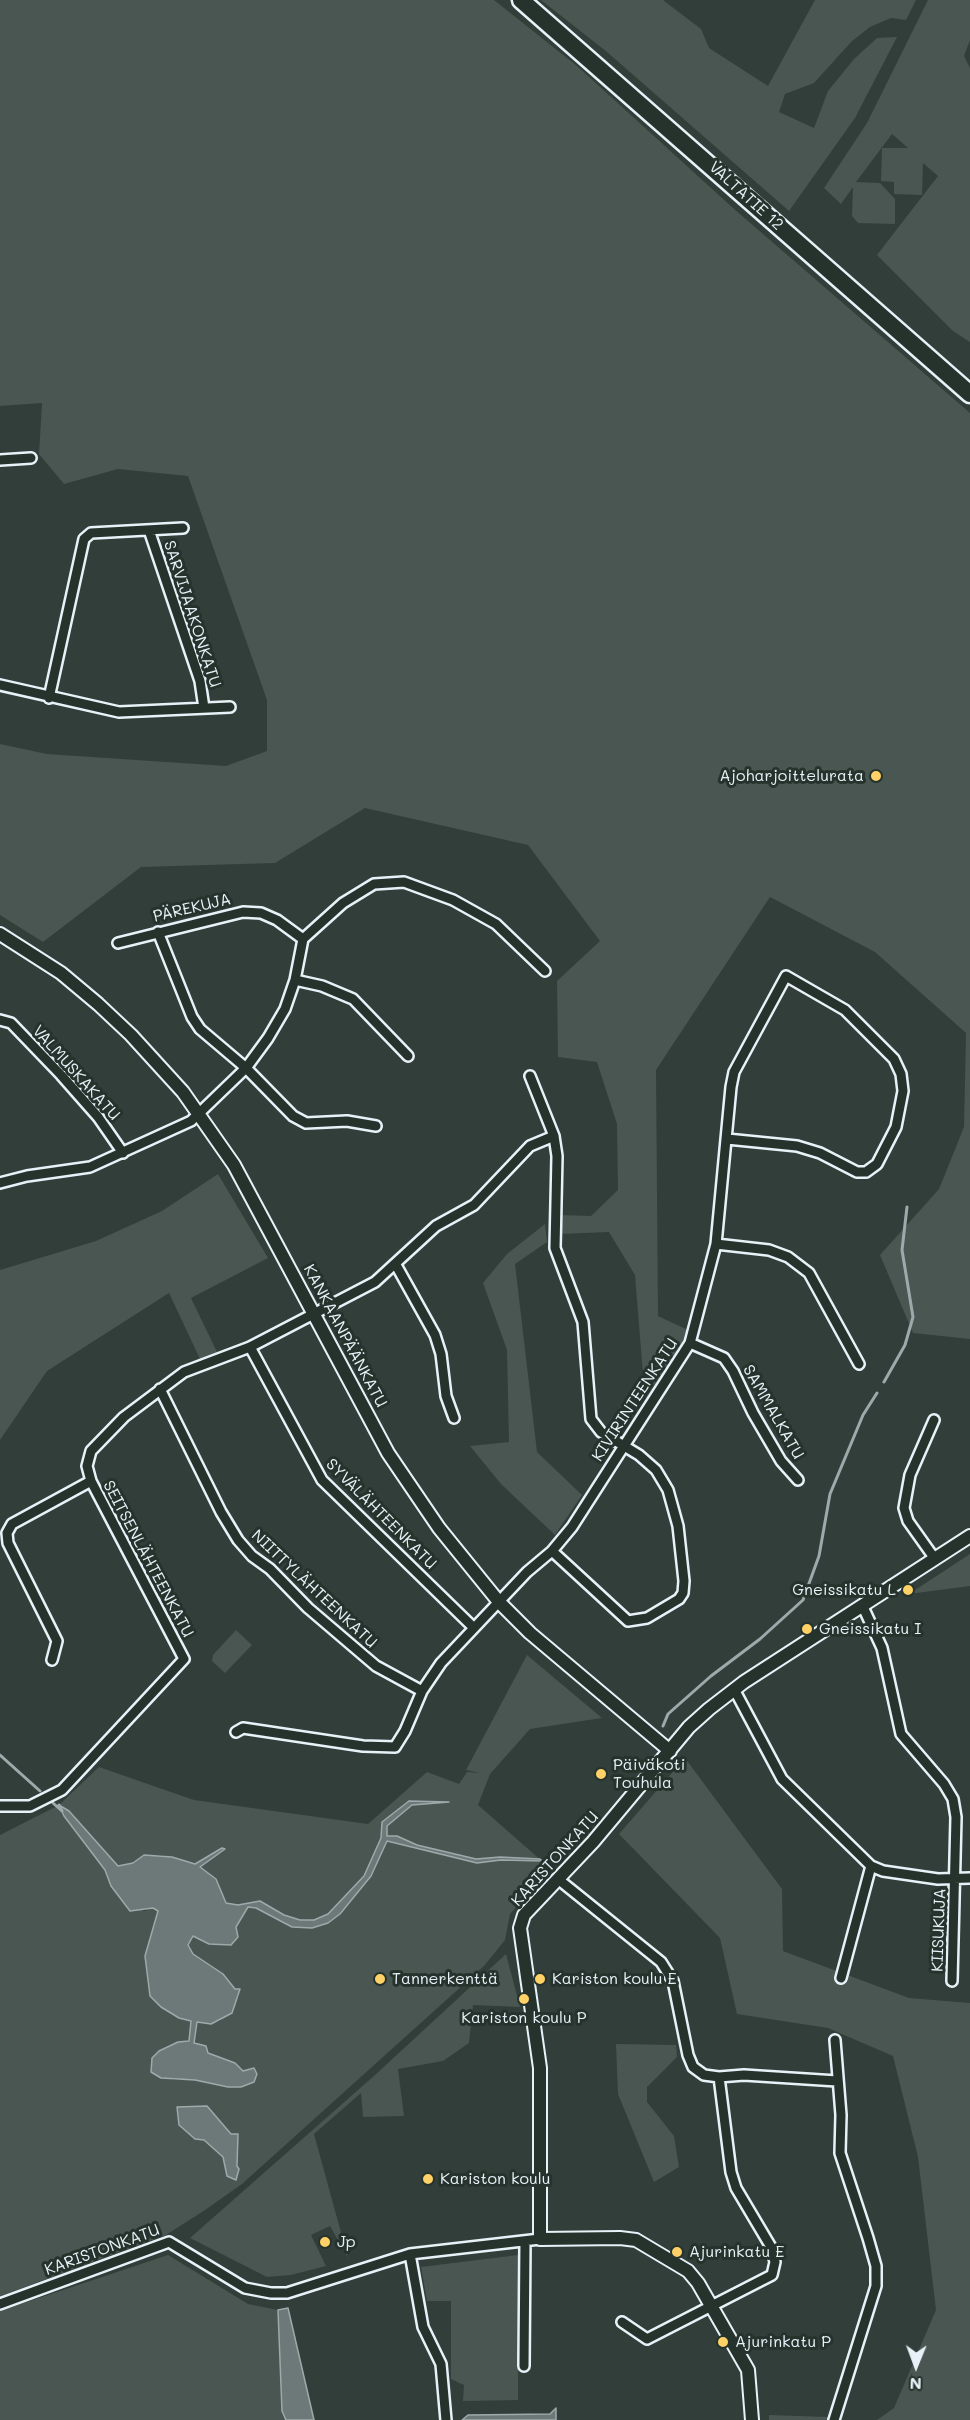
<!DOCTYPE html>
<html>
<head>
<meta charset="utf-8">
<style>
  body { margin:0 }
  #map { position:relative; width:970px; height:2420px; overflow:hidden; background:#323e39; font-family:Mali,sans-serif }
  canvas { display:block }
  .north { position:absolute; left:886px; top:2336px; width:60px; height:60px; -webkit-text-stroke:4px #26332d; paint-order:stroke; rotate:181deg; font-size:16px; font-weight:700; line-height:24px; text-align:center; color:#e8f1f8 }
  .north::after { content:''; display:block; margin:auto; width:21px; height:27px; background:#e8f1f8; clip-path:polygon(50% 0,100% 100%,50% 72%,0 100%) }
</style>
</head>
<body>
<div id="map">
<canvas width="970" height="2420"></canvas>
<div class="north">N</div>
</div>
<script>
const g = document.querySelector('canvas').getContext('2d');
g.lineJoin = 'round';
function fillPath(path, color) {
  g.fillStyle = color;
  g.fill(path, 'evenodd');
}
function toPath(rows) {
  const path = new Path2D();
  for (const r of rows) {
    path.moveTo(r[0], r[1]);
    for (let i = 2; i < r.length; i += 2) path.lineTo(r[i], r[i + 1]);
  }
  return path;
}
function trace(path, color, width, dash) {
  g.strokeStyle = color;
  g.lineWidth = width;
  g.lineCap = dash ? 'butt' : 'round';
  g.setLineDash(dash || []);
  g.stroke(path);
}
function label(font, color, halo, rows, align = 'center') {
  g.font = font + ' Mali,sans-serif';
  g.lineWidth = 6;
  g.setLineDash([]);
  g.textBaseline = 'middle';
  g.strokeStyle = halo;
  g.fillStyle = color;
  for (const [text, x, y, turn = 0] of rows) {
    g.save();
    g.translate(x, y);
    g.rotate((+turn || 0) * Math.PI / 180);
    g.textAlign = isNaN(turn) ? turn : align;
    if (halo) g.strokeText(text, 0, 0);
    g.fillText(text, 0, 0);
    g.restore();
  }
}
fillPath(toPath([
  [0,0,494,0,577,66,733,208,970,413,970,1339,913,1333,880,1255,939,1189,964,1127,966,1033,875,952,770,897,656,1070,658,1316,688,1330,685,1341,645,1399,635,1275,609,1232,560,1234,559,1215,591,1216,618,1190,617,1124,597,1062,558,1057,557,981,600,941,528,845,365,808,275,863,141,867,43,942,0,915,0,744,47,754,226,766,267,751,267,700,188,476,118,469,64,484,39,454,42,403,0,406],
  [541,0,663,0,701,29,709,48,768,86,815,0,916,0,906,20,891,18,870,27,852,41,814,83,785,94,779,112,814,128,828,91,854,59,877,38,897,37,855,118,789,211,607,52],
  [928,0,970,0,970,40,964,56,970,68,970,342,953,331,877,255,938,176,923,163,922,195,894,194,894,182,881,181,882,148,908,148,892,134,856,182,880,183,895,199,895,224,858,223,852,216,853,187,841,204,824,188,867,123],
  [218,1174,268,1258,191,1298,217,1352,200,1359,169,1293,47,1371,0,1440,0,1270,96,1241,162,1211],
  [545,1224,547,1242,515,1264,537,1452,582,1495,555,1535,501,1484,470,1446,509,1442,507,1350,483,1283,507,1254],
  [970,1554,970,1586,909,1594],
  [236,1630,252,1645,225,1673,212,1661,213,1655],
  [527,1655,602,1718,530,1729,490,1774,478,1805,551,1869,510,1914,505,1940,484,1966,242,2184,205,2210,166,2235,0,2296,0,1835,59,1805,99,1767,194,1800,368,1824,427,1772,459,1784,467,1772,480,1773,466,1770],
  [60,1805,69,1811,118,1866,133,1863,144,1855,159,1855,172,1857,200,1868,216,1879,226,1903,241,1915,236,1927,203,1941,198,1936,193,1936,188,1945,192,1954,223,1974,235,1989,239,1989,239,1996,220,2021,211,2024,197,2022,194,2043,208,2053,235,2063,243,2071,228,2087,195,2080,172,2080,189,2042,191,2020,179,2018,161,2007,150,1995,145,1956,158,1911,153,1908,144,1911,111,1886,105,1870,64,1816],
  [207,2106,232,2135,238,2134,237,2166,227,2176,223,2157,204,2140,179,2125],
  [685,1758,782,1889,783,1951,909,1998,970,2003,970,2420,841,2420,877,2420,894,2408,936,2310,918,2157,893,2056,828,2028,737,2014,720,1938,619,1834],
  [506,1954,520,2007,473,2005,469,2043,443,2061,398,2069,404,2116,363,2117,361,2093,314,2134,348,2258,330,2226,311,2235,326,2266,291,2275,267,2277,190,2238,375,2075],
  [616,2044,676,2045,677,2057,647,2087,647,2102,674,2136,679,2167,654,2182,618,2094],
  [168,2255,248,2304,278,2310,282,2411,286,2420,0,2420,0,2311],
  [518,2255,518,2400,463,2401,464,2385,451,2379,451,2301,427,2301,421,2267],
  [769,2415,828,2417,828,2420,769,2420]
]), '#495651');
const water = toPath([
  [409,1801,449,1802,412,1805,387,1826,387,1836,397,1836,417,1845,476,1859,500,1857,540,1859,543,1861,501,1860,477,1863,387,1841,371,1876,340,1914,328,1923,312,1928,292,1927,256,1908,248,1907,236,1927,238,1937,231,1945,209,1944,193,1936,188,1945,193,1954,223,1974,235,1989,240,1989,232,2013,211,2024,197,2022,194,2043,206,2046,208,2053,235,2063,243,2071,254,2068,257,2074,254,2082,241,2087,228,2087,195,2080,161,2078,151,2072,152,2058,159,2051,178,2042,189,2041,191,2021,179,2018,161,2007,150,1996,145,1956,158,1911,153,1908,130,1911,111,1886,105,1870,64,1816,59,1805,69,1811,118,1866,133,1863,144,1855,172,1857,195,1864,222,1848,225,1849,200,1867,216,1879,226,1903,238,1905,260,1901,284,1915,300,1920,314,1920,328,1914,364,1876,381,1838,382,1822,409,1801],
  [207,2106,231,2134,238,2134,237,2166,239,2169,236,2180,227,2176,223,2157,204,2140,195,2139,179,2125,177,2107,207,2106],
  [288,2308,314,2420,286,2420,282,2411,278,2310,288,2308],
  [556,2408,556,2420,462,2420,468,2415,550,2414,556,2408]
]);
fillPath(water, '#6d7978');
trace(water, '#9ea9ab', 1.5);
trace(toPath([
  [884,1382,905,1345,913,1317,902,1250,907,1207],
  [663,1726,668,1714,711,1676,760,1639,803,1600,819,1556,830,1494,863,1415,877,1393],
  [0,1755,40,1791],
  [53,1803,62,1811,59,1805]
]), '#9ea9ab', 3);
const minor = toPath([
  [0,460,31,458],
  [149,530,200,681,204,708],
  [0,685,119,712,230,707],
  [49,698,84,539,91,533,183,528],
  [158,932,192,1017,200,1029,246,1068,293,1116,306,1123,347,1121,376,1126],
  [118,943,243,912,261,913,277,920,303,939],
  [295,980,322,986,353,999,408,1056],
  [0,1020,11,1023,61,1075,98,1117,123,1153],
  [530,1076,554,1136,557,1156,555,1248,583,1322,591,1419,601,1432,639,1455,656,1470,668,1490,678,1526,684,1581,683,1593,679,1599,647,1618,628,1621,552,1551],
  [0,1183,27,1176,90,1167,191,1121,246,1068,268,1038,285,1009,295,980,303,939,343,903,374,884,404,882,453,900,496,924,545,971],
  [716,1244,769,1250,788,1257,809,1273,859,1364],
  [396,1265,435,1335,441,1354,446,1396,454,1418],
  [690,1343,724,1358,733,1371,753,1413,781,1461,798,1480],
  [250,1347,322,1480,473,1627],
  [160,1389,221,1512,238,1540,252,1556,270,1569,308,1608,376,1666,422,1691],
  [934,1420,910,1475,904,1508,908,1521,935,1559],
  [863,1607,882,1648,901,1734,944,1784,953,1799,956,1817,952,1981],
  [52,1660,57,1641,8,1543,7,1533,12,1524,91,1481],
  [734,1689,782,1779,871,1866,883,1871,938,1879,970,1878],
  [236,1732,243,1728,363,1746,395,1747,405,1731,422,1691,441,1663,527,1572,552,1551,572,1527,690,1343,716,1244,731,1087,734,1072,786,976,845,1010,894,1059,901,1074,903,1091,896,1127,877,1164,866,1172,857,1172,820,1153,797,1146,727,1139],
  [0,1806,30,1806,62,1790,184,1659,91,1481,87,1466,91,1451,124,1417,184,1372,250,1347,375,1282,436,1226,474,1205,530,1146,554,1136],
  [558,1879,661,1962,673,1981,688,2055,693,2067,704,2075,719,2077,744,2075,837,2081],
  [841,1978,871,1866],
  [410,2254,423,2327,441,2364,446,2420],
  [0,2304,169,2242,245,2288,271,2293,287,2293,410,2254,540,2239],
  [622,2322,647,2339,772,2275,775,2262,771,2247,736,2188,731,2172,719,2077],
  [524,2366,525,2241],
  [834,2420,876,2286,876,2266,868,2238,840,2153,841,2115,835,2040]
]);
const tertiary = toPath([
  [0,934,61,973,98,1004,131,1035,183,1092,234,1165,388,1453,439,1528,499,1602,530,1633,670,1751],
  [752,2420,748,2370,698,2283,688,2271,636,2240,620,2238,540,2239,540,2068,520,1928,524,1915,593,1842,689,1727,709,1709,744,1682,970,1536]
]);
const trunk = toPath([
  [521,0,970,394]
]);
trace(minor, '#e8f1f8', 14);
trace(tertiary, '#e8f1f8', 16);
trace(trunk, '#e8f1f8', 21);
trace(minor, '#26332d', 9);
trace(tertiary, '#26332d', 12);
trace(trunk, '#26332d', 16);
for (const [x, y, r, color] of [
  [876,776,6,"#ffd166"],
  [908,1590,6,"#ffd166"],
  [807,1629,6,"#ffd166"],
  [601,1774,6,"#ffd166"],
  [380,1979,6,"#ffd166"],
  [540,1979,6,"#ffd166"],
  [524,1999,6,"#ffd166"],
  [428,2179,6,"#ffd166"],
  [325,2242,6,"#ffd166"],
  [677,2252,6,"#ffd166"],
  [723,2342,6,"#ffd166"]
]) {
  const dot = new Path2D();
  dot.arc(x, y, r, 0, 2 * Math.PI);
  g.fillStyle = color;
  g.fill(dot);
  trace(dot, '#26332d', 2);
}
label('16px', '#e8f1f8', '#26332d', [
  ["VALTATIE 12",746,196,42],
  ["SARVIJAAKONKATU",192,614,72],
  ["PÄREKUJA",192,908,-13],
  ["VALMUSKAKATU",76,1073,48],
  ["KANKAANPÄÄNKATU",345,1336,62],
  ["KIVIRINTEENKATU",635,1400,-57],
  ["SAMMALKATU",773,1412,60],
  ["SYVÄLÄHTEENKATU",381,1514,45],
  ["SEITSENLÄHTEENKATU",148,1559,62],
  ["NIITTYLÄHTEENKATU",314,1589,43],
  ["KARISTONKATU",555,1859,-48],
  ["KIISUKUJA",939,1930,-88],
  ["KARISTONKATU",102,2250,-20]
]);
label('16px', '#e8f1f8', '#26332d', [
  ["Ajoharjoittelurata",864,776,"right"],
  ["Gneissikatu L",896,1590,"right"],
  ["Gneissikatu I",819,1629],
  ["Päiväkoti",613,1765],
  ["Touhula",613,1783],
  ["Tannerkenttä",392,1979],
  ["Kariston koulu E",552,1979],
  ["Kariston koulu P",524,2018,"center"],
  ["Kariston koulu",440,2179],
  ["Jp",337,2242],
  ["Ajurinkatu E",689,2252],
  ["Ajurinkatu P",735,2342]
], 'left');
</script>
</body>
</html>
